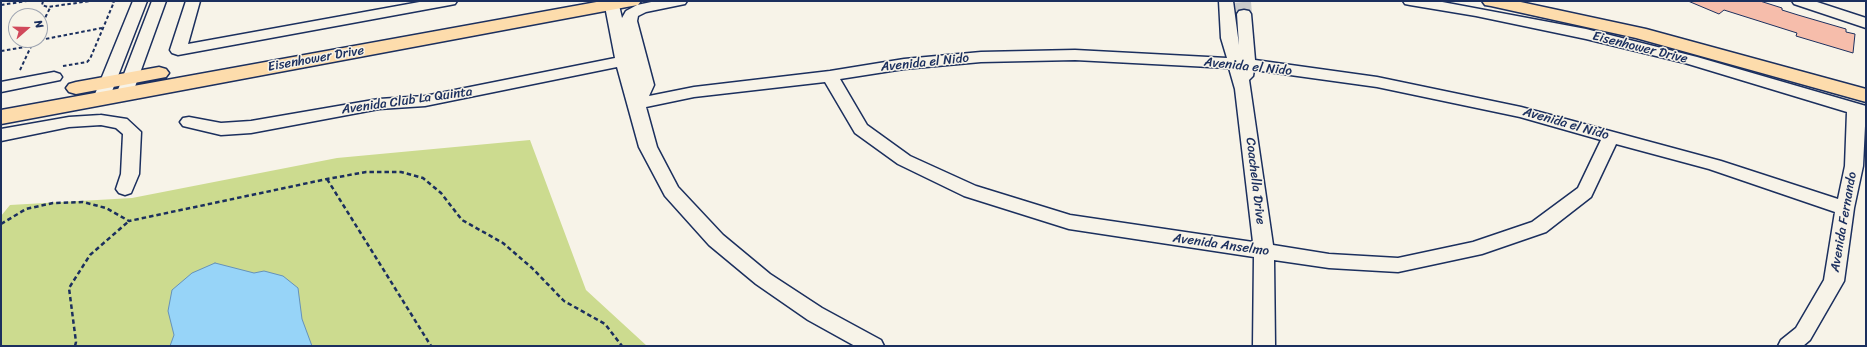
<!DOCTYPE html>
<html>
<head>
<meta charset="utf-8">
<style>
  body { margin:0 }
  #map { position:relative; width:1867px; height:347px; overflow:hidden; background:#f7f3e8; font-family:Sriracha,sans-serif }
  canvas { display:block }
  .frame { position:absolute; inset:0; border:2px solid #1b2f5e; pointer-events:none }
  .north { position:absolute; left:8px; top:8px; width:40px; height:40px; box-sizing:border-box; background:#f7f3e8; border:1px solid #9fa5b1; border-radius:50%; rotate:70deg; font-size:11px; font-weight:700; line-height:16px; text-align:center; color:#1b2f5e }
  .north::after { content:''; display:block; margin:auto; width:14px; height:18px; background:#d1495b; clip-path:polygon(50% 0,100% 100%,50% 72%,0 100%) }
</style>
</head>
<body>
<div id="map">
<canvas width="1867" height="347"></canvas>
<div class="frame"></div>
<div class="north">N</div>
</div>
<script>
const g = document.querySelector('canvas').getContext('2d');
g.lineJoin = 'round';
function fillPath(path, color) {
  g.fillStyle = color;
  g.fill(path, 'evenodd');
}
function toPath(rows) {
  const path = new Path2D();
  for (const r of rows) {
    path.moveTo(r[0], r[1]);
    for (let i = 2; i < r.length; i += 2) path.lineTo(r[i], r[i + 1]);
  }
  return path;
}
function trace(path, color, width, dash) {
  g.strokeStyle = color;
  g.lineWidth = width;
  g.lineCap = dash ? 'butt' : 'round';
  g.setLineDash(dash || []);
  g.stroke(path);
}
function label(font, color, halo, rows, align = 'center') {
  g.font = font + ' Sriracha,sans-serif';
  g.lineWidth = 3;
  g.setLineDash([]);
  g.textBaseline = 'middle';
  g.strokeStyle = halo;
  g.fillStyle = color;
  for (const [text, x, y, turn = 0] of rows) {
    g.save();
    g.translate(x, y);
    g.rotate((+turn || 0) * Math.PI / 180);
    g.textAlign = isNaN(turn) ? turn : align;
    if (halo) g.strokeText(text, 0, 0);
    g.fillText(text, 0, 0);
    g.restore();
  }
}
fillPath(toPath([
  [530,140,586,290,647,346,1,346,1,216,10,205,132,198,337,158]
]), '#ccdb8f');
const water = toPath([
  [215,263,254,273,264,271,283,276,298,288,302,319,312,346,170,346,174,335,168,311,172,290,192,273,215,263]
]);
fillPath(water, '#97d4f8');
trace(water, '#6592ba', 1);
const building = toPath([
  [1688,1,1760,1,1782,8,1782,10,1798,15,1846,29,1846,32,1855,34,1853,53,1796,36,1797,33,1724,10,1719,14,1688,1]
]);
fillPath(building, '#f6bdab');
trace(building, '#1b2f5e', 1);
trace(toPath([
  [1243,2,1244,14]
]), '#cbcccc', 16, [16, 8]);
const minor = toPath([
  [133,1,147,1,109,99,107,103,101,104,95,103,93,99,133,1],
  [152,1,166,1,132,95,130,99,124,100,118,99,116,95,152,1],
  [186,1,200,1,188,44,425,1,457,1,455,4,450,5,178,55,172,53,170,50,186,1],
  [604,1,618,1,622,18,626,11,637,5,656,1,687,1,685,4,646,12,638,16,637,21,654,85,649,96,694,87,830,71,904,59,981,52,1075,50,1227,58,1221,38,1219,1,1233,1,1239,45,1237,14,1239,11,1244,10,1249,11,1251,14,1255,60,1377,77,1521,107,1721,161,1838,199,1845,166,1847,112,1685,63,1586,39,1476,16,1410,5,1405,4,1403,1,1437,1,1586,29,1697,57,1866,106,1863,166,1854,208,1844,281,1810,340,1803,346,1778,346,1781,340,1796,328,1824,280,1835,212,1709,169,1616,144,1591,197,1546,232,1482,254,1398,272,1329,268,1274,260,1275,346,1253,346,1254,257,1069,229,964,196,898,164,855,133,825,82,694,97,646,107,657,147,678,187,723,235,770,274,822,308,881,340,884,346,855,346,808,320,756,284,709,245,665,196,639,147,617,67,425,106,379,109,251,133,221,135,183,126,180,122,183,118,189,117,221,123,251,121,379,99,425,96,615,58,604,1],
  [1075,60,1229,68,1235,89,1253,242,1070,215,976,186,910,156,867,125,840,79,904,69,981,62,1075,60],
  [1254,70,1377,87,1520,117,1601,140,1578,188,1532,222,1473,242,1398,258,1329,254,1273,245,1249,80,1253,76,1254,70],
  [1792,1,1814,1,1866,18,1866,28,1794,4,1792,1],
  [54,72,60,74,62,77,60,80,1,92,1,82,54,72],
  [101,115,127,119,141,132,139,174,131,193,125,195,119,193,116,189,121,174,123,134,116,128,101,125,69,127,1,141,1,129,69,117,101,115]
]);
const major = toPath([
  [602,1,641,1,638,5,632,6,1,124,1,110,602,1],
  [1482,1,1516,1,1646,29,1866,89,1866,102,1636,38,1491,6,1485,5,1482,1],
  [159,67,166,69,169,73,166,77,76,94,69,92,66,88,69,84,76,82,159,67]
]);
trace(minor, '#1b2f5e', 3);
trace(major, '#1b2f5e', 3);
trace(toPath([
  [43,1,42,5,48,7,90,1],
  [1,5,27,1],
  [40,28,50,8],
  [40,40,102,28],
  [1,51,31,46],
  [63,66,87,62,90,59,114,2,112,1],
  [20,70,34,40]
]), '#1b2f5e', 2, [3.5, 2.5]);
trace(toPath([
  [327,179,431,346],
  [1,224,26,209,53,203,83,202,106,208,129,221,327,179,366,172,401,172,423,178,441,193,462,220,503,243,532,268,564,301,605,324,622,346],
  [75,346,76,342,69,288,90,255,129,221]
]), '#1b2f5e', 2.5, [4.5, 3]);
fillPath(minor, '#f7f3e8');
fillPath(major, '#fddcac');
label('13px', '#1b2f5e', '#f7f3e8', [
  ["Eisenhower Drive",1640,48,14],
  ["Eisenhower Drive",316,59,-10],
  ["Avenida el Nido",925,63,-6],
  ["Avenida el Nido",1248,67,6],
  ["Avenida Club La Quinta",407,101,-8],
  ["Avenida el Nido",1566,124,16],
  ["Coachella Drive",1255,181,83],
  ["Avenida Fernando",1844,222,-80],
  ["Avenida Anselmo",1221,245,8]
]);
</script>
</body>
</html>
